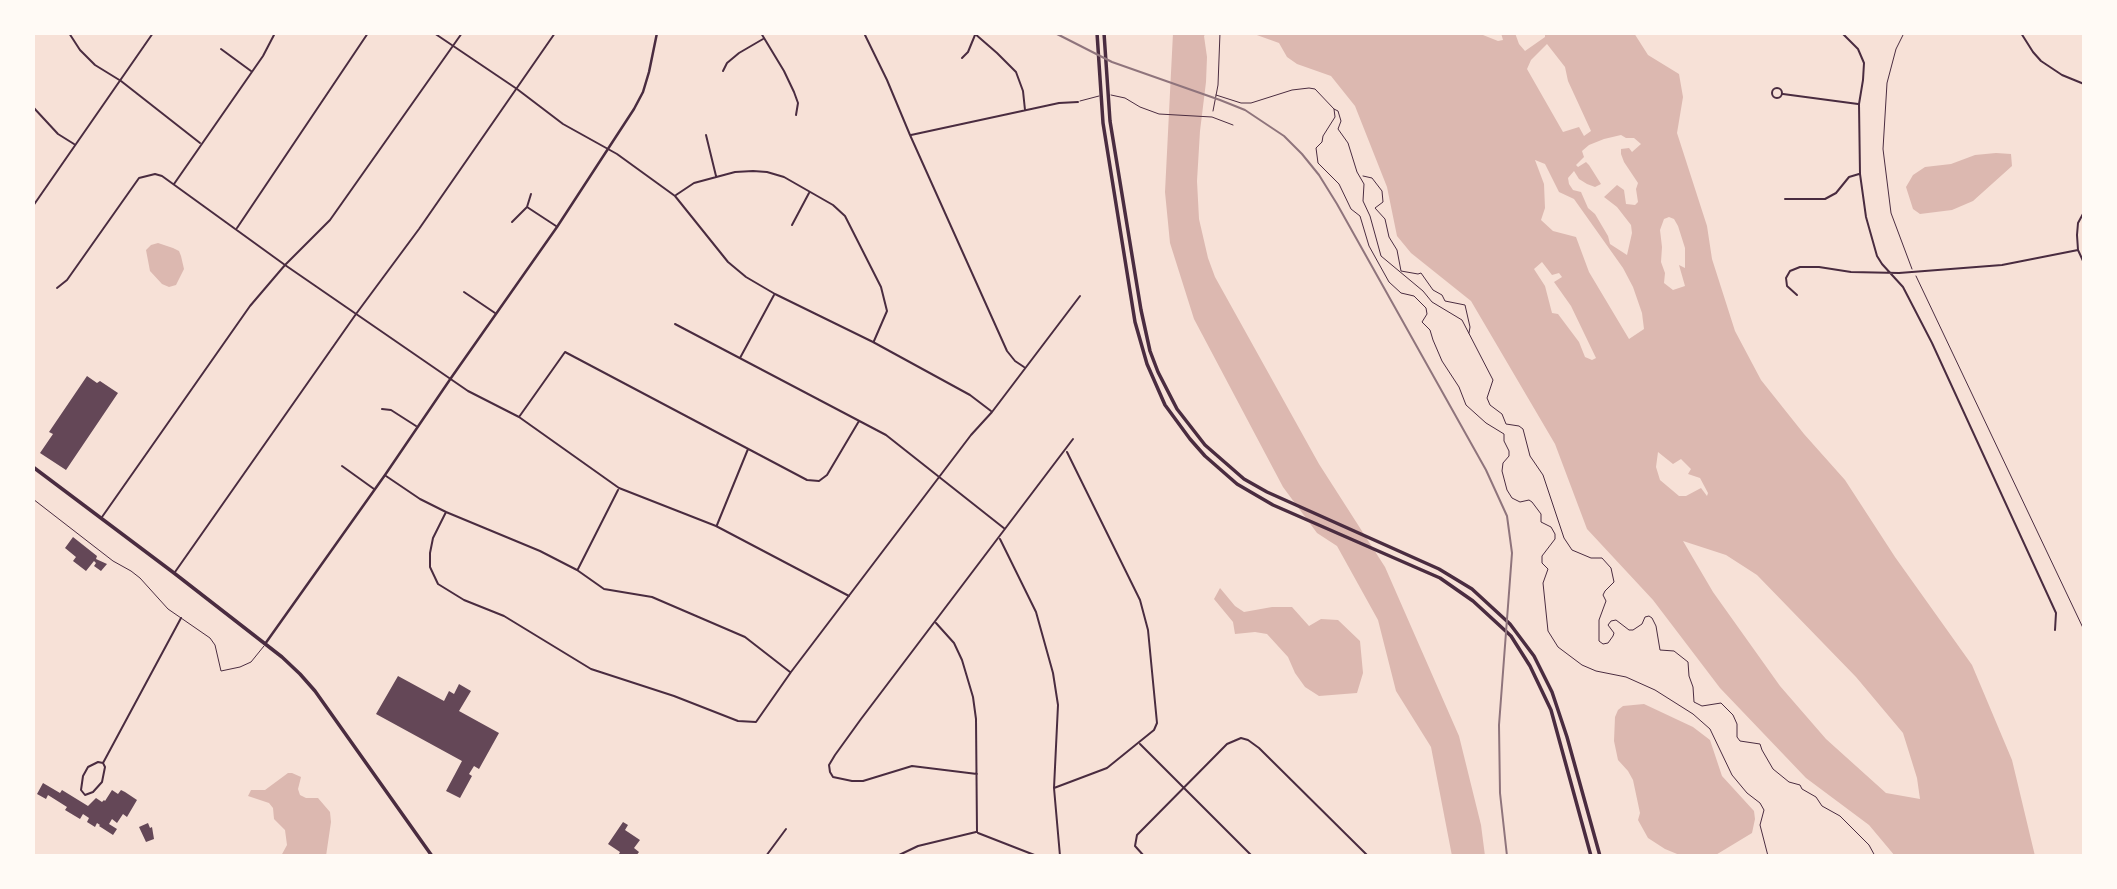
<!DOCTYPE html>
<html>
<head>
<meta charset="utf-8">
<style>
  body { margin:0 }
  #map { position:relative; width:2117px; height:889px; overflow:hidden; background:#f7e1d7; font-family:Barlow,sans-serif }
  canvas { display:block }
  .frame { position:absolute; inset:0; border:35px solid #fffaf5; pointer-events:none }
</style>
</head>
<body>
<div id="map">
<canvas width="2117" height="889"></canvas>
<div class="frame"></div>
</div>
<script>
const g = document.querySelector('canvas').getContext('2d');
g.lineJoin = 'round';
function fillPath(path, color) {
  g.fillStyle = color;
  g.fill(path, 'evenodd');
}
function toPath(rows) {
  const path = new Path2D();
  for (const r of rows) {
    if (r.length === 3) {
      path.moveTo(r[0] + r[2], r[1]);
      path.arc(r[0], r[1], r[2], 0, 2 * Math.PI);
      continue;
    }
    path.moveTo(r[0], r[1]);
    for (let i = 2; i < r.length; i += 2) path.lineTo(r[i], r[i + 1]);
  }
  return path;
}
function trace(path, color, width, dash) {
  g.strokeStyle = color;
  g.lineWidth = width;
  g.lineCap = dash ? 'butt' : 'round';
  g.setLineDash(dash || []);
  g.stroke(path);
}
fillPath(toPath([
  [1173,33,1206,33,1204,36,1207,57,1206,82,1200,131,1197,181,1199,219,1208,258,1215,277,1319,464,1385,567,1459,736,1481,825,1485,856,1452,856,1431,747,1396,691,1378,620,1337,546,1317,533,1283,487,1194,319,1170,243,1165,192],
  [1478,33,1498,41,1503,40,1501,33,1515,33,1519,44,1525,51,1545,37,1545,33,1634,33,1648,55,1679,74,1683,97,1677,133,1707,226,1712,259,1735,331,1761,380,1804,434,1845,480,1895,557,1972,665,2012,760,2035,856,1895,856,1869,825,1806,778,1720,688,1653,600,1587,529,1555,444,1471,301,1411,253,1397,236,1387,187,1355,106,1331,76,1297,64,1287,57,1279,43,1254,34],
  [1547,44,1565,67,1568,81,1591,131,1584,136,1579,127,1563,132,1527,69,1531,60],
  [1621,135,1626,138,1634,138,1641,144,1632,152,1629,148,1621,149,1621,154,1624,162,1638,183,1636,189,1638,202,1635,205,1626,204,1624,190,1617,185,1604,197,1617,207,1631,225,1632,233,1627,255,1610,244,1608,236,1595,214,1588,208,1581,192,1573,190,1569,184,1568,178,1574,171,1579,179,1587,184,1595,187,1601,184,1589,165,1586,162,1578,167,1576,165,1584,157,1582,151,1589,145,1604,139],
  [1535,160,1545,164,1559,192,1574,199,1623,268,1633,287,1642,313,1644,329,1629,339,1589,272,1576,237,1553,231,1541,220,1545,208,1544,184],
  [1669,217,1674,219,1678,226,1685,248,1685,268,1679,265,1685,286,1673,290,1664,283,1665,273,1661,262,1662,247,1660,230,1664,219],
  [1542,262,1552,275,1559,273,1562,277,1554,282,1571,306,1596,358,1592,360,1585,357,1579,342,1558,314,1552,313,1545,286,1534,269],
  [1658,452,1673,464,1681,459,1691,469,1688,474,1700,478,1708,493,1707,496,1701,488,1686,496,1679,496,1660,480,1656,467],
  [1683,541,1726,555,1757,575,1856,677,1903,733,1917,778,1920,799,1886,793,1826,739,1780,686,1713,592],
  [1996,153,2011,154,2012,166,1973,201,1952,210,1920,214,1913,209,1906,187,1913,175,1925,167,1951,164,1975,155],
  [158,243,173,248,179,251,181,256,184,269,176,285,169,287,162,284,150,271,146,250,151,245],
  [1220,588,1235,606,1244,612,1272,607,1292,607,1309,626,1321,619,1338,620,1360,641,1363,673,1357,693,1319,696,1305,687,1295,673,1288,657,1267,634,1255,632,1235,634,1233,622,1214,599],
  [1644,704,1693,727,1710,740,1722,776,1754,811,1755,819,1752,833,1714,856,1682,856,1665,849,1648,838,1638,820,1640,813,1633,780,1628,771,1618,760,1614,741,1615,717,1618,710,1623,706],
  [288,773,292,773,301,777,298,789,300,795,306,798,318,798,330,812,331,822,326,856,281,856,287,845,285,830,274,819,273,808,269,803,248,796,251,790,265,790]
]), '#dcb8b0');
fillPath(toPath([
  [87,376,97,383,100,381,118,393,66,470,40,453,53,434,49,432],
  [73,537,97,556,96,559,107,564,101,571,94,566,96,563,94,561,86,571,73,561,76,557,65,548],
  [398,676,444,701,449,691,454,694,459,684,471,691,459,711,499,733,479,769,474,766,469,774,472,776,460,798,446,791,462,761,376,714],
  [43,783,60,793,62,790,88,806,96,798,102,802,104,800,105,801,112,790,118,794,121,790,125,792,137,800,127,817,123,814,117,823,112,819,109,824,117,829,113,835,99,826,100,825,97,823,95,827,87,822,89,818,83,814,80,819,65,810,67,807,48,795,46,799,37,794],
  [623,822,628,825,625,830,640,840,634,848,639,852,636,856,618,856,620,852,608,844],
  [148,823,150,828,152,827,154,839,146,842,139,827]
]), '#644757');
trace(toPath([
  [1904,33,1896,49,1887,83,1883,149,1891,213,1912,269],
  [1216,95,1241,103,1251,103,1292,90,1309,88,1315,89,1334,109],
  [1213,111,1218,85,1220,33],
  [1363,176,1372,178,1382,191,1383,202,1375,208,1385,219,1389,237,1397,250,1401,271,1418,274,1421,273,1433,290,1442,295,1445,301,1465,305,1470,327,1469,333],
  [1916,276,2084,630],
  [1768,856,1760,825,1764,810,1760,803,1747,793,1732,775,1710,729,1693,714,1655,690,1626,677,1596,671,1582,665,1558,647,1548,631,1543,583,1548,569,1542,563,1542,556,1555,539,1555,534,1551,527,1541,522,1541,514,1532,502,1529,500,1520,502,1512,498,1507,490,1502,471,1503,463,1509,456,1509,451,1504,441,1504,434,1486,423,1466,405,1459,387,1442,361,1433,340,1430,330,1422,322,1427,314,1426,308,1414,296,1401,293,1389,282,1369,246,1360,216,1351,209,1339,184,1318,163,1316,148,1322,142,1323,136,1335,117,1334,109,1338,111,1341,121,1338,129,1348,143,1357,172,1364,184,1363,201,1370,216,1381,256,1423,291,1432,302,1462,320,1493,380,1487,398,1490,405,1502,414,1506,424,1519,426,1523,429,1530,456,1543,475,1564,538,1572,550,1591,558,1602,558,1611,568,1614,582,1605,591,1603,595,1606,601,1599,620,1599,641,1603,644,1608,643,1613,636,1614,633,1608,625,1611,621,1616,620,1629,630,1633,630,1642,624,1645,617,1649,616,1652,618,1656,626,1660,650,1674,651,1688,662,1689,676,1693,687,1694,702,1702,706,1721,703,1733,715,1737,724,1737,737,1740,741,1760,744,1762,750,1773,769,1789,782,1800,785,1802,789,1816,797,1822,806,1840,816,1869,845,1875,856]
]), '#4a2c40', 1);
trace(toPath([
  [1111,95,1125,98,1140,107,1159,114,1212,117,1233,125],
  [1080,101,1099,96],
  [33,499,113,561,131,571,140,578,168,609,210,638,215,645,221,671,240,667,251,662,264,646]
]), '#4a2c40', 1);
trace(toPath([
  [69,33,80,50,95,65,121,81,200,143],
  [434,33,517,89,563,124,617,154,675,196,728,262,746,277,775,294,873,342,970,395,991,411],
  [761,33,784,71,794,92,798,103,796,115],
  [864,33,887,80,910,135,1007,351,1015,361,1024,367],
  [974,33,997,53,1016,72,1023,91,1025,110],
  [1842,33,1858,49,1864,63,1863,80,1859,104,1860,174,1866,217,1877,256,1882,264,1903,287,1932,343,2056,613,2055,630],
  [2021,33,2033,52,2041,61,2062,75,2084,84],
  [221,49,251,71],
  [962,58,968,52,975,35],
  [723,71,727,63,739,53,763,39],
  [1777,93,5],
  [1783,94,1858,104],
  [33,107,58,134,74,144],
  [706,135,716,176],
  [911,135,1059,103,1078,102],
  [174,184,263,56,275,33],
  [676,195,694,183,735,172,753,171,767,172,784,177,833,205,845,216,881,287,887,311,874,341],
  [1785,199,1825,199,1836,193,1849,177,1859,174],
  [33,206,153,33],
  [527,207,556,226],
  [2084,212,2078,223,2077,235,2078,250,2084,263],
  [512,222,527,207,531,194],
  [792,225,809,193],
  [237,228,368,33],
  [57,288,67,280,139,178,155,174,162,176,285,265,468,391,519,417,619,488,716,526,849,596],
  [464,292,495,313],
  [1797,295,1787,286,1786,278,1790,271,1800,267,1819,267,1851,272,1899,273,2002,265,2078,250],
  [675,324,886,435,1005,529],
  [740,358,774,295],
  [382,409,391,410,416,426],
  [519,417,565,352,807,480,819,481,827,475,859,421],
  [342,466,374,489],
  [386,476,420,499,446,512,540,551,577,570,604,589,652,597,745,637,790,672],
  [446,512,433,538,430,553,430,567,438,584,464,600,504,616,591,669,674,696,738,721,756,722,791,672,971,435,992,412,1080,296],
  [102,517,250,306,285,265,330,220,462,33],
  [717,525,748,449],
  [1000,539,1036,612,1053,673,1058,705,1054,788,1060,856],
  [578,569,618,490],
  [175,572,356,314,419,229,555,33],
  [936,623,954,643,962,660,973,697,976,719,977,832],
  [1140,744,1252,856],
  [98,762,103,763,105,767,102,782,93,792,85,795,81,790,83,776,88,767,98,762],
  [103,763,181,618],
  [977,774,912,766,863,781,852,781,833,777,830,772,829,765,835,755,861,719,1073,439],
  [1054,788,1107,768,1154,730,1157,723,1148,630,1140,600,1067,452],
  [978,833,1037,856],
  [766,856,786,829],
  [897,856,918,846,976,832],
  [1144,856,1135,846,1137,835,1227,744,1241,738,1248,740,1259,748,1368,856]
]), '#4a2c40', 2);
trace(toPath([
  [265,644,385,475,451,378,557,227,634,109,643,92,649,72,657,33]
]), '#4a2c40', 2.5);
trace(toPath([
  [1097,33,1103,123,1135,322,1147,364,1165,405,1190,439,1205,456,1237,484,1273,505,1440,578,1473,601,1511,636,1530,666,1551,710,1591,856],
  [1104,33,1110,121,1141,310,1150,351,1158,372,1177,409,1205,445,1244,479,1267,492,1439,569,1472,589,1510,624,1534,656,1552,692,1567,737,1600,856],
  [33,467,174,573,282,657,300,674,315,691,432,856]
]), '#4a2c40', 3.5);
trace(toPath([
  [1055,33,1112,62,1220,100,1245,110,1284,136,1302,154,1319,175,1337,204,1486,470,1507,516,1512,553,1499,725,1500,793,1507,856]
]), '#8f747c', 2);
</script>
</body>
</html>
